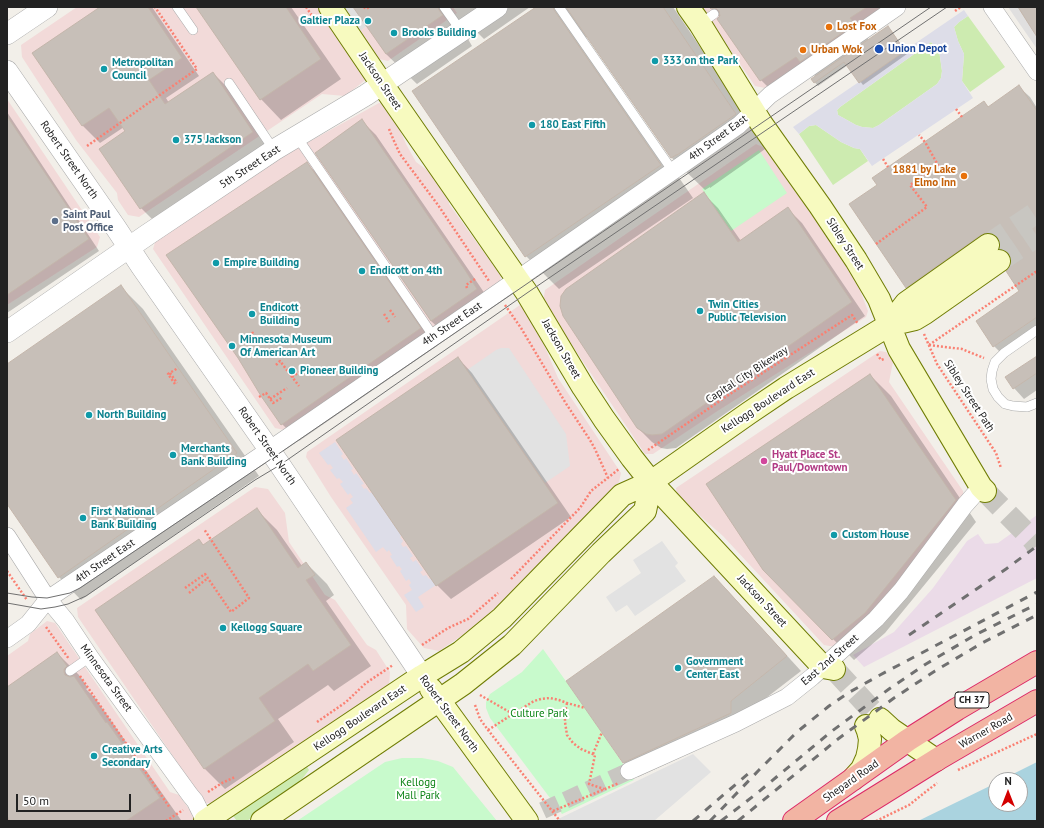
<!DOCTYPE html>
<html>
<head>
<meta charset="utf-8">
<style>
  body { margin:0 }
  #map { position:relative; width:1044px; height:828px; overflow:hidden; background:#f2efe9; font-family:"PT Sans",sans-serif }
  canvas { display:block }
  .frame { position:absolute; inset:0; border:8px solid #222; pointer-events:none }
  .north { position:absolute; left:988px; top:772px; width:40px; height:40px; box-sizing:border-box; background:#fff; border:1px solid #a7a7a7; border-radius:50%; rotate:0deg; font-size:11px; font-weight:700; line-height:16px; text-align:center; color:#222 }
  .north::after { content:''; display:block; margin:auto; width:14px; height:18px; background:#d40000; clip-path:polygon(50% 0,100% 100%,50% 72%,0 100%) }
  .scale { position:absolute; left:16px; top:794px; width:115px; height:18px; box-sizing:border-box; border:2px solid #222; border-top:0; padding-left:5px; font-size:12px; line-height:14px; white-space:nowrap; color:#222; -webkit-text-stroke:3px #fff; paint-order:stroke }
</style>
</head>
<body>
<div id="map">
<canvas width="1044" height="828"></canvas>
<div class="frame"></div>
<div class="north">N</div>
<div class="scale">50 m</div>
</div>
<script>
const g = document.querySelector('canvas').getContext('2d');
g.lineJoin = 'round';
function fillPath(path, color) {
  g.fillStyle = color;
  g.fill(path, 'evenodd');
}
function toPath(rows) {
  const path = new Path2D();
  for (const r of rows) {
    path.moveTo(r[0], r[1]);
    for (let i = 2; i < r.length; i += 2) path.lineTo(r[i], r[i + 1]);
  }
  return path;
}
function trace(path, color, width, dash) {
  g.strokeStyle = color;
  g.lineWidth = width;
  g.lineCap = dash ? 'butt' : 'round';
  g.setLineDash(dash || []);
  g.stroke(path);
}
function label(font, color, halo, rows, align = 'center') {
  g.font = font + ' "PT Sans",sans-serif';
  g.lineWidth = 4;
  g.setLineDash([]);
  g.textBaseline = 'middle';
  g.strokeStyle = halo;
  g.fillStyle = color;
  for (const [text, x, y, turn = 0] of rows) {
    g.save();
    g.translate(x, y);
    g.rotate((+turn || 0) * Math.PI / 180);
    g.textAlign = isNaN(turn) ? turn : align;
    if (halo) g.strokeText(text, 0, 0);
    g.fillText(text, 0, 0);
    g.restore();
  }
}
fillPath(toPath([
  [343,7,395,7,360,31],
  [1008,7,1037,7,1037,49]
]), '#e0dfdf');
fillPath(toPath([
  [77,7,317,7,368,78,345,96,322,94,139,217,128,215,118,200,117,193,76,140,22,57,21,45],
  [395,7,453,7,457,13,388,61,379,59,360,31],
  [701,7,883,7,765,88,755,86],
  [7,99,100,237,97,247,7,305],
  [379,103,385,104,396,121,406,144,416,162,434,175,448,195,449,204,501,276,500,281,284,430,275,428,153,249,156,239,251,174],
  [756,144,763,147,852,270,868,311,866,317,716,412,653,454,645,454,543,302,545,290],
  [520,305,524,306,537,328,558,378,621,473,619,482,485,620,439,651,424,648,407,629,406,605,331,497,306,457,307,452],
  [880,351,886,352,893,362,889,382,963,491,964,498,870,617,835,647,824,645,723,536,683,501,677,495,676,488],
  [255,487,268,489,285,513,289,542,325,595,335,600,367,645,376,650,390,672,389,687,219,804,205,803,78,617,77,608],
  [47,621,55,623,170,792,179,795,194,816,194,821,7,821,7,656,28,641,30,634]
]), '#f2dad9');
fillPath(toPath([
  [1037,515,1037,578,864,667,853,655,894,632,933,588,967,541,978,534,985,544,998,543]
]), '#ebdbe8');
fillPath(toPath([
  [968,16,1005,67,970,92,962,81,964,54,958,41,954,27,959,22],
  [931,42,939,50,942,71,941,78,937,84,879,125,873,128,862,127,856,125,838,115,837,110,840,107],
  [816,125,841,142,854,148,860,149,868,161,833,185,799,134,809,126],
  [306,765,309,770,296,787,247,821,237,821,233,816]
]), '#cdebb0');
fillPath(toPath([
  [759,150,787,193,731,231,702,189],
  [543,649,585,708,634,780,562,814,490,718,486,708,486,702,490,694,522,672],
  [402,758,422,758,438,761,453,767,497,821,297,821,385,762]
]), '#c8facc');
fillPath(toPath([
  [501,348,509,348,566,434,570,466,545,483,467,370,496,350],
  [662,541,678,563,675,566,686,581,635,616,627,605,616,612,606,597,641,573,633,560],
  [693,754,711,772,654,821,554,821]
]), '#e2e2e2');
fillPath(toPath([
  [964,10,968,16,959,22,954,27,958,41,964,54,962,81,973,98,872,166,860,149,854,148,841,142,816,125,809,126,799,134,793,127],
  [931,42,939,50,942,71,941,78,937,84,879,125,873,128,862,127,856,125,838,115,837,110,840,107],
  [335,442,343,454,341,456,344,460,346,458,353,469,351,470,354,475,356,473,364,484,361,485,364,489,366,488,370,493,372,492,402,535,400,537,403,541,401,544,403,547,406,546,413,556,410,558,413,562,416,560,423,570,420,572,423,576,426,575,429,579,431,578,436,585,418,597,424,607,416,612,404,595,412,590,409,585,411,583,409,579,406,581,400,571,402,569,399,566,397,567,390,556,392,555,389,550,387,552,383,547,376,552,346,508,353,503,350,499,353,497,350,493,348,495,340,484,343,482,339,478,337,479,330,470,333,468,330,464,328,465,319,453]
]), '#dddde8');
fillPath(toPath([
  [1037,762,1037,821,918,821,996,783,996,804,1020,804,1020,780,1001,780]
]), '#aad3df');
fillPath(toPath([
  [102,7,152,7,199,76,166,98,169,103,213,73,230,90,269,149,158,225,141,208,127,131,124,127,100,143,83,126,33,53],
  [198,7,291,7,341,79,281,120,261,99],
  [355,7,530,7,484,39,477,32,469,36,468,39,472,46,417,84,386,54],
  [537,7,673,7,768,147,710,188,710,187,705,190,672,158,588,36,586,38,587,44,693,198,559,289,526,256,413,91],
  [710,7,903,7,864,33,869,40,891,30,907,54,863,85,848,65,818,86,812,79,816,77,810,71,776,95,761,80,719,19,720,17],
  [1019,87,1030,97,1037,108,1037,334,1004,356,994,346,1021,291,1011,266,1011,259,1001,248,1001,243,998,242,917,297,907,287,878,185,984,103,989,107],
  [7,112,99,251,7,313],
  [361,120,376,135,479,285,491,303,446,335,431,321,316,153],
  [306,163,324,180,437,346,299,441,282,424],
  [704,194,718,208,741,241,788,209,802,223,865,316,676,448,667,449,661,448,652,442,638,428],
  [121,287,143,309,259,476,81,600,59,577,7,502,7,365],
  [1037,357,1037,390,1024,399,1014,388,1007,377],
  [458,358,472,373,571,517,451,599,437,585],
  [870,375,891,396,976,522,885,633,854,660,763,569],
  [257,510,277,530,302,566,306,563,327,584,334,595,326,601,371,666,334,691,328,685,278,719,294,742,225,789,205,769,96,611,199,541,204,546],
  [714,577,728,591,801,671,744,715,744,728,638,777,624,763],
  [57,653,79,675,88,688,86,689,95,698,181,820,178,821,7,821,7,688]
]), '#0003');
const building = toPath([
  [100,7,148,7,182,58,149,80,165,104,213,72,253,132,140,209,99,149,125,131,109,108,82,126,32,53,100,7],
  [196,7,286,7,321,59,260,100,196,7],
  [353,7,438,7,439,10,443,15,386,54,353,7],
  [536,7,553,7,554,10,661,165,525,257,412,91,536,7],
  [566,7,663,7,736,114,677,155,676,155,671,158,566,7],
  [709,7,867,7,850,18,855,24,800,62,796,57,760,81,717,19,720,16,719,11,716,8,711,9,709,7],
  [1018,7,1037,7,1037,37,1018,7],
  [888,26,905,51,859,83,844,62,814,83,811,79,888,26],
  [1019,85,1037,111,1037,317,993,347,976,321,1019,291,1006,271,1010,266,1011,260,1009,254,1005,250,1000,249,1000,243,998,237,994,234,987,233,981,235,906,288,849,204,877,185,872,178,984,101,988,107,1019,85],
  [7,116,89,239,7,295,7,116],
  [362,119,465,270,477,289,431,321,315,153,362,119],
  [307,162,421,328,281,425,261,396,238,358,166,255,307,162],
  [704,192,738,242,788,207,852,302,662,434,652,435,646,434,637,428,563,316,560,306,561,296,566,289,704,192],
  [121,285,237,453,58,578,7,504,7,364,121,285],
  [1037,356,1037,373,1013,389,1005,377,1037,356],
  [458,357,558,503,436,586,336,440,458,357],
  [870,374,956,500,865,613,832,640,763,570,706,484,870,374],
  [257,508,298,568,306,562,315,575,306,580,351,645,313,671,308,664,259,698,275,721,204,769,95,610,199,539,203,545,257,508],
  [714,576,787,656,731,701,731,713,623,763,566,681,714,576],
  [57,652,67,666,64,669,64,672,65,675,70,677,74,676,106,723,107,722,160,798,126,821,10,821,7,816,7,687,57,652]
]);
fillPath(building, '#c7bfb8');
trace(building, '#c4b6ab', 1);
trace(toPath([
  [520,821,629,771]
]), '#c8c6c1', 17, [17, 8]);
trace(toPath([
  [988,245,1037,212],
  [999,261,1037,236],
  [985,491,1034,541,1037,546],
  [834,669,880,719]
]), '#c8c6c1', 22, [22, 11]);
const service = toPath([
  [177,7,193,30],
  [444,7,461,31],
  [559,7,672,170],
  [700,24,714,14],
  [229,83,274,150],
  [297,137,434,337],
  [1037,330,1004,353,995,362,992,371,991,379,993,389,998,397,1005,404,1013,406,1027,407,1037,403],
  [70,671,90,657]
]);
const minor = toPath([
  [992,7,1037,72],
  [7,536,47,598,66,621,90,657,190,795,195,801,205,821],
  [7,639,28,624,48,599,269,450,486,301,739,125,770,95,897,7],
  [629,771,736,723,787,697,812,677,876,619,901,591,965,505,981,487]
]);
const tertiary = toPath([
  [7,34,47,7],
  [7,71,116,228,141,266,280,465,408,655,422,676],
  [7,332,147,235,274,150,366,95,497,7]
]);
const secondary = toPath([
  [330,7,382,84,527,293,583,387,604,419,632,458,651,482,823,667,834,669],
  [688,7,700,24,761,123,820,206,856,260,879,299,899,349,981,487,985,491],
  [889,325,906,303,988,245],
  [431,689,527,821],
  [880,719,892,730,936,760],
  [853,779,862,769,867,758,869,749,870,739,868,731,866,726],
  [205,821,422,676,461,652,502,618,622,495,651,482,749,413,786,388,889,325,915,319,925,313,999,261],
  [262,821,463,684,512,645,601,553,645,511,651,482]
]);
const trunk = toPath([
  [794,821,908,740,957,709,1037,662],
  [838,821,936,760,1037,701]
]);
trace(service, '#a9a9a9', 10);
trace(minor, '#a9a9a9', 18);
trace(tertiary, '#a9a9a9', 22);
trace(secondary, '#707d05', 24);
trace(trunk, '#dc2a67', 24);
trace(toPath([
  [306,7,313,17],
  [364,7,366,9,369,7],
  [955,11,961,7],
  [956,109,962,117],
  [389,129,394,141,400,154,438,205,489,281],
  [87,146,197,69,155,7],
  [883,159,888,167],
  [876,244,927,207,910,185,938,165,925,142,919,135],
  [467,288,466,285,475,279],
  [505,305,521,328,565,402,590,440,595,449,608,478],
  [390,310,395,317],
  [384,314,389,322],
  [252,332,257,340],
  [924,334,937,364,996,453,1001,468],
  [929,345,1037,271],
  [929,345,962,349,984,358],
  [877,354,881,360,884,359],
  [276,365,280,361,299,386],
  [170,373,177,383],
  [292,377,305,368],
  [175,384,168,374,178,368],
  [259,397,266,393,273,403,283,397],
  [270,399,287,388],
  [648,450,727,396,852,315,858,324],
  [7,571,27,600],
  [511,579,580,508,591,491,619,469],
  [185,588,205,574,231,612,249,598,204,529],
  [189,593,208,578],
  [46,627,69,659],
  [422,645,448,628,468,619,498,593],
  [80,676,170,808],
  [480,695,513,714,534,701,541,699,550,698,559,700,567,703,585,708],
  [567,703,565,712,565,722,567,735,573,743,581,749,595,755,589,784,604,789],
  [475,705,480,719,488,730,560,821],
  [317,722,346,702,366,683,393,665],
  [488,730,513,714],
  [593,754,602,732],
  [958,770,1037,734],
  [208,792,222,783,235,777],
  [553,811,619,783],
  [166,821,183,810],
  [876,821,909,805,937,783]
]), '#fa8072', 2.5, [2, 2]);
trace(service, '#fff', 9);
trace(minor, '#fff', 17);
trace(tertiary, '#fff', 21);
trace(secondary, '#f7fabf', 22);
trace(trunk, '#f2b4a3', 22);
trace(toPath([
  [7,593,32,597,47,598,70,593,80,588,274,457,931,7],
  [7,603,41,609,55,607,68,604,86,596,255,480,280,465,527,293,947,7]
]), '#707070', 1);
trace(toPath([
  [909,635,1006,569,1037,546],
  [693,821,749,773],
  [710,821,759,770,797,732,829,706,848,693,880,675,1037,592],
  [721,821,756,794,832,731,889,689,926,664,975,635,1037,604],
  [738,821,838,739,894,698,935,671,982,643,1037,615]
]), '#707070', 3, [8, 8]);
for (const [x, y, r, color] of [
  [368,21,4,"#0f9aa8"],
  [829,27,4,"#e8710a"],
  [394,33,4,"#0f9aa8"],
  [879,49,5,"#1a4fb4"],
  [803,50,4,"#e8710a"],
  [655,61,4,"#0f9aa8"],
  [104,69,4,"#0f9aa8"],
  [532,125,4,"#0f9aa8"],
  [176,140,4,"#0f9aa8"],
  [964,176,4,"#e8710a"],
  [55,221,4,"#5c6f8a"],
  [216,263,4,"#0f9aa8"],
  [362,271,4,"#0f9aa8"],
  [700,311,4,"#0f9aa8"],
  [252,314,4,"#0f9aa8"],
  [232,346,4,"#0f9aa8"],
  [292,371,4,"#0f9aa8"],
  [89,415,4,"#0f9aa8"],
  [173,455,4,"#0f9aa8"],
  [764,461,4,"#d1479c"],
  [83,518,4,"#0f9aa8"],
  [834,535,4,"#0f9aa8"],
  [223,628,4,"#0f9aa8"],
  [678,668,4,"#0f9aa8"],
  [94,756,4,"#0f9aa8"]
]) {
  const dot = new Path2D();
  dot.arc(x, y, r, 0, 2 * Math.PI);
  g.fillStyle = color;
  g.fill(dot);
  trace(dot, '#fff', 1.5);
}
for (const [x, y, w] of [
  [972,700,34]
]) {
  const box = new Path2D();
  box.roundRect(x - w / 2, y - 8, w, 16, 3);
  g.fillStyle = '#fff';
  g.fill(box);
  trace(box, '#222', 1);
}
label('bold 10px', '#222', null, [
  ["CH 37",972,700]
]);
label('bold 11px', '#0d838f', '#fff', [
  ["Galtier Plaza",360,21,"right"],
  ["Brooks Building",402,33],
  ["333 on the Park",663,61],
  ["Metropolitan",112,63],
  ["Council",112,76],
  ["180 East Fifth",540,125],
  ["375 Jackson",184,140],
  ["Empire Building",224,263],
  ["Endicott on 4th",370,271],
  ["Twin Cities",708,305],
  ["Public Television",708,318],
  ["Endicott",260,308],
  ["Building",260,321],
  ["Minnesota Museum",240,340],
  ["Of American Art",240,353],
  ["Pioneer Building",300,371],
  ["North Building",97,415],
  ["Merchants",181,449],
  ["Bank Building",181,462],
  ["First National",91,512],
  ["Bank Building",91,525],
  ["Custom House",842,535],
  ["Kellogg Square",231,628],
  ["Government",686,662],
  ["Center East",686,675],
  ["Creative Arts",102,750],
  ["Secondary",102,763]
], 'left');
label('bold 11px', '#c56008', '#fff', [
  ["Lost Fox",837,27],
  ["Urban Wok",811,50],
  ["1881 by Lake",956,170,"right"],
  ["Elmo Inn",956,183,"right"]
], 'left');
label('bold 11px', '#164399', '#fff', [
  ["Union Depot",888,49]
], 'left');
label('11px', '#222', '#fff', [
  ["Jackson Street",380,81,56],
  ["4th Street East",718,138,-36],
  ["Robert Street North",69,160,55],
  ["5th Street East",250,167,-33],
  ["Sibley Street",845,244,57],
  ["4th Street East",452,324,-34],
  ["Jackson Street",561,349,60],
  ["Capital City Bikeway",747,375,-33],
  ["Sibley Street Path",969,396,57],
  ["Kellogg Boulevard East",768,401,-33],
  ["Robert Street North",267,446,55],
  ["4th Street East",105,561,-34],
  ["Jackson Street",762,601,47],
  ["East 2nd Street",830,660,-41],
  ["Minnesota Street",106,678,54],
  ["Robert Street North",449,714,54],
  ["Kellogg Boulevard East",360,718,-34],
  ["Warner Road",986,731,-30],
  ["Shepard Road",851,781,-35]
]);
label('bold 11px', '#4e5e75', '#fff', [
  ["Saint Paul",63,215],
  ["Post Office",63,228]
], 'left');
label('bold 11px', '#b23c85', '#fff', [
  ["Hyatt Place St.",772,455],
  ["Paul/Downtown",772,468]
], 'left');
label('11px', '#0c8416', '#fff', [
  ["Culture Park",539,714],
  ["Kellogg",418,783],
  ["Mall Park",418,796]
]);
</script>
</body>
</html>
